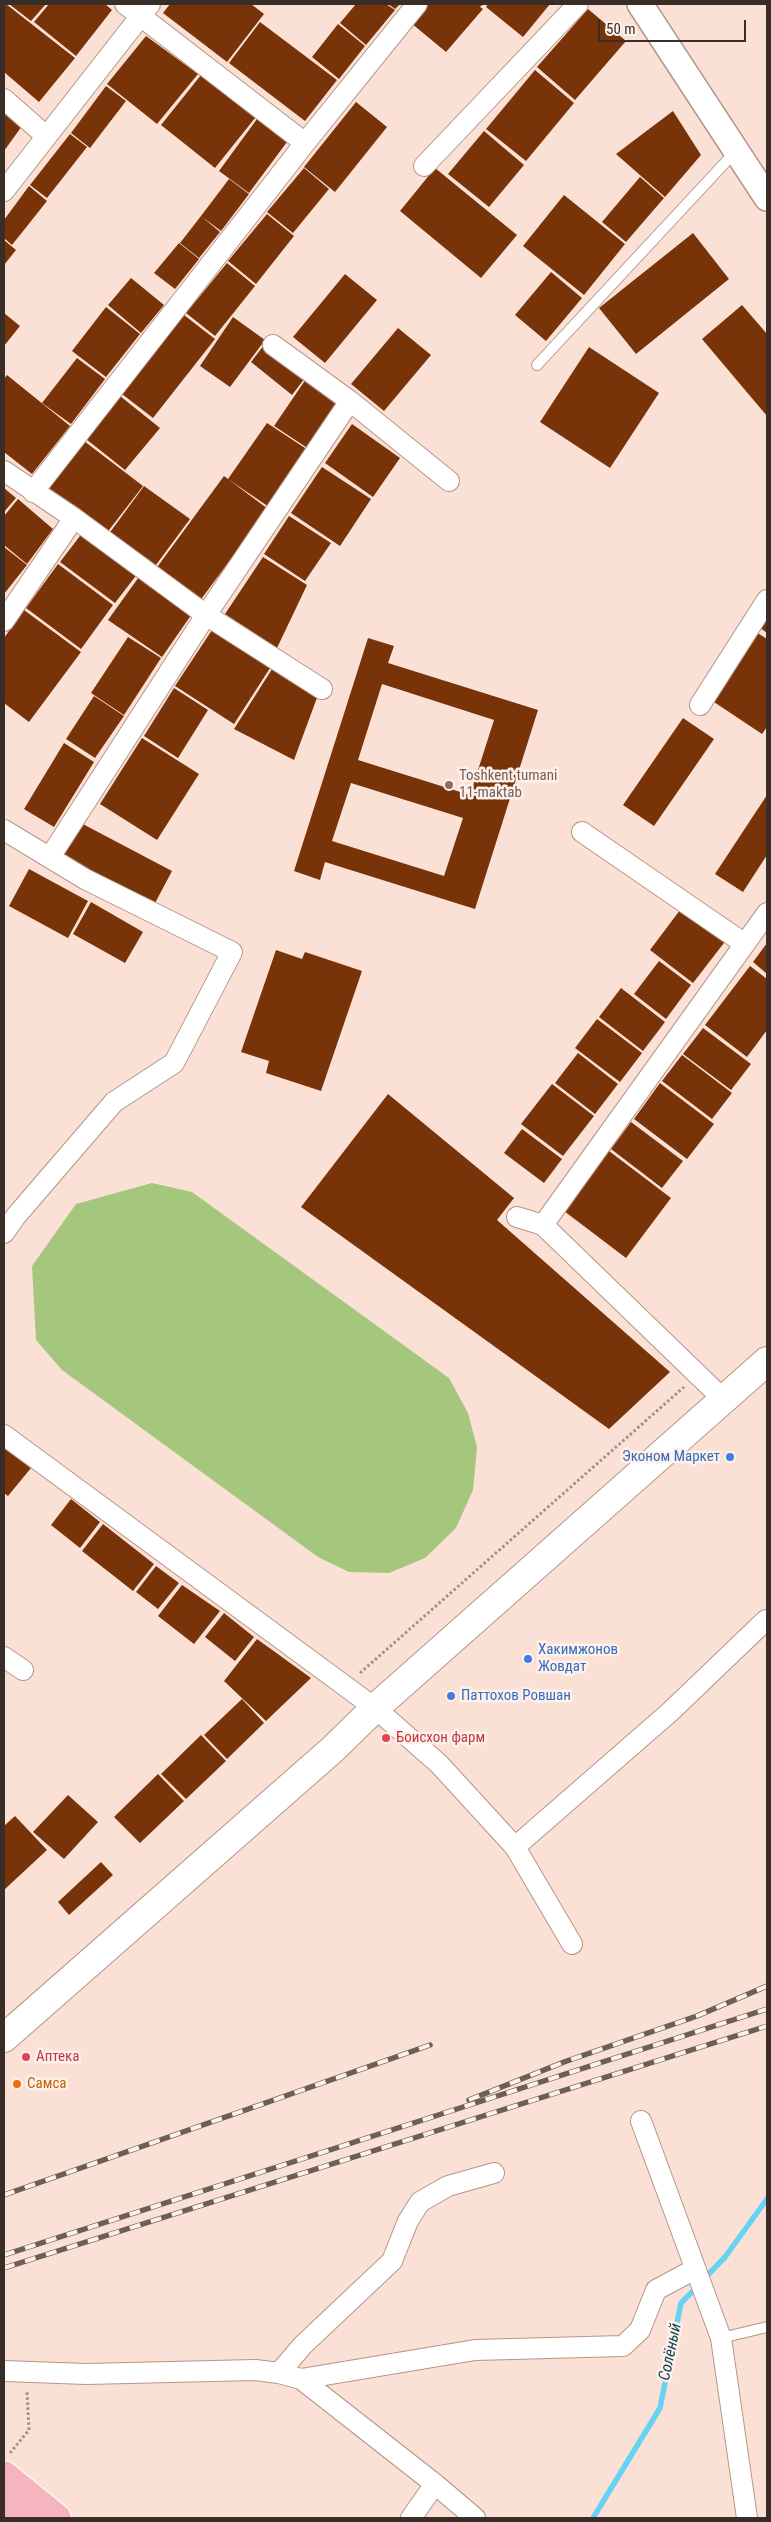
<!DOCTYPE html>
<html>
<head>
<meta charset="utf-8">
<style>
  body { margin:0 }
  #map { position:relative; width:771px; height:2522px; overflow:hidden; background:#fbe1d5; font-family:"Roboto Condensed",sans-serif }
  canvas { display:block }
  .frame { position:absolute; inset:0; border:5px solid #392d27; pointer-events:none }
  .scale { position:absolute; left:598px; top:20px; width:148px; height:22px; box-sizing:border-box; border:2px solid #392d27; border-top:0; padding-left:6px; font-size:15px; line-height:18px; white-space:nowrap; color:#392d27; -webkit-text-stroke:4px #fef1eb; paint-order:stroke }
</style>
</head>
<body>
<div id="map">
<canvas width="771" height="2522"></canvas>
<div class="frame"></div>
<div class="scale">50 m</div>
</div>
<script>
const g = document.querySelector('canvas').getContext('2d');
g.lineJoin = 'round';
function fillPath(path, color) {
  g.fillStyle = color;
  g.fill(path, 'evenodd');
}
function toPath(rows) {
  const path = new Path2D();
  for (const r of rows) {
    path.moveTo(r[0], r[1]);
    for (let i = 2; i < r.length; i += 2) path.lineTo(r[i], r[i + 1]);
  }
  return path;
}
function trace(path, color, width, dash) {
  g.strokeStyle = color;
  g.lineWidth = width;
  g.lineCap = dash ? 'butt' : 'round';
  g.setLineDash(dash || []);
  g.stroke(path);
}
function label(font, color, halo, rows, align = 'center') {
  g.font = font + ' "Roboto Condensed",sans-serif';
  g.lineWidth = 5;
  g.setLineDash([]);
  g.textBaseline = 'middle';
  g.strokeStyle = halo;
  g.fillStyle = color;
  for (const [text, x, y, turn = 0] of rows) {
    g.save();
    g.translate(x, y);
    g.rotate((+turn || 0) * Math.PI / 180);
    g.textAlign = isNaN(turn) ? turn : align;
    if (halo) g.strokeText(text, 0, 0);
    g.fillText(text, 0, 0);
    g.restore();
  }
}
fillPath(toPath([
  [152,1183,192,1192,449,1378,468,1413,477,1447,473,1490,456,1528,425,1558,389,1573,349,1572,318,1557,62,1370,36,1340,32,1266,76,1204]
]), '#a5c77d');
trace(toPath([
  [704,2279,725,2257,767,2199],
  [593,2518,660,2408,681,2303,698,2286]
]), '#66d3f5', 5.5);
fillPath(toPath([
  [6,4,75,58,39,102,4,72,4,6],
  [9,4,46,4,31,21],
  [49,4,105,4,112,10,76,56,34,22],
  [170,4,251,4,264,14,227,62,163,13],
  [356,4,386,4,395,10,366,45,340,23],
  [388,4,400,4,395,9],
  [428,4,483,4,480,7,483,9,446,52,411,23],
  [488,4,550,4,523,37,486,7],
  [588,9,626,41,575,100,537,67],
  [260,22,337,80,305,121,229,63],
  [338,24,365,46,339,79,312,57],
  [146,36,198,74,157,124,107,84],
  [535,70,574,103,526,161,486,129],
  [201,75,255,118,215,168,161,125],
  [106,86,126,101,90,148,71,133],
  [356,102,387,127,335,192,304,167],
  [4,110,22,126,4,151],
  [673,111,701,155,665,197,616,154],
  [257,119,287,142,249,193,219,171],
  [484,131,524,165,489,207,448,174],
  [70,134,87,147,47,198,30,185],
  [304,168,329,189,293,233,267,212],
  [435,168,517,235,481,278,400,211],
  [640,177,664,198,626,242,602,222],
  [229,179,249,194,221,231,201,216],
  [29,186,47,201,12,245,4,238,4,220],
  [564,195,625,244,584,295,523,246],
  [267,214,294,236,256,284,228,261],
  [201,216,220,232,199,258,180,243],
  [693,233,729,279,636,354,599,308],
  [4,240,16,250,4,265],
  [179,243,199,259,175,289,154,273],
  [227,263,255,286,215,336,186,313],
  [551,272,582,298,546,341,515,315],
  [345,274,377,300,325,363,293,337],
  [131,278,164,305,141,333,108,305],
  [742,305,767,334,767,416,702,339],
  [106,307,140,334,106,377,72,351],
  [4,313,20,326,4,346],
  [184,315,215,339,153,418,122,394],
  [233,317,265,340,230,387,200,366],
  [398,328,431,355,384,411,351,384],
  [264,345,305,378,292,395,251,362],
  [589,347,659,393,610,468,540,422],
  [77,358,105,379,71,424,42,403],
  [7,375,70,426,32,474,4,452,4,379],
  [306,379,339,403,309,449,274,426],
  [120,396,160,428,125,470,86,439],
  [267,423,308,450,269,507,228,479],
  [352,424,400,458,373,497,325,463],
  [84,441,143,486,106,534,47,489],
  [322,467,371,499,340,546,291,513],
  [224,476,268,509,199,602,155,570],
  [144,486,190,519,153,569,108,535],
  [4,488,16,498,4,512],
  [18,499,53,529,27,564,4,545,4,516],
  [289,516,331,543,305,581,264,554],
  [83,532,138,573,115,603,60,562],
  [4,547,27,565,4,594],
  [263,557,307,585,277,648,225,614],
  [58,564,113,605,81,649,26,608],
  [141,574,194,611,162,657,108,620],
  [24,610,81,652,29,722,4,703,4,638],
  [767,614,767,633,759,627],
  [214,627,272,665,234,724,175,686],
  [756,632,767,639,767,727,762,734,711,700],
  [128,637,161,658,124,715,91,693],
  [368,638,394,646,388,663,538,710,475,909,325,862,320,880,294,871],
  [382,684,494,720,470,795,358,760],
  [351,783,463,818,444,876,332,841],
  [274,666,318,695,294,760,234,729],
  [174,688,208,710,178,758,144,736],
  [94,696,124,716,95,758,66,739],
  [683,718,714,739,654,826,623,805],
  [142,738,199,774,157,840,100,804],
  [64,743,94,762,54,827,24,809],
  [767,795,767,855,743,892,715,874],
  [79,822,172,871,154,905,61,856],
  [29,869,88,901,68,938,9,906],
  [91,902,143,932,125,963,73,934],
  [683,906,727,939,693,983,650,950],
  [767,943,767,974,753,962],
  [276,950,302,959,305,952,362,971,321,1091,266,1073,269,1061,241,1052],
  [659,961,691,985,666,1019,634,994],
  [750,966,767,979,767,1030,747,1057,705,1025],
  [621,988,665,1022,643,1051,599,1017],
  [597,1019,642,1053,620,1082,575,1048],
  [703,1028,751,1064,731,1090,683,1054],
  [578,1053,618,1084,595,1114,555,1083],
  [682,1055,732,1093,712,1119,662,1081],
  [660,1083,714,1124,687,1159,634,1119],
  [552,1084,594,1116,563,1156,521,1124],
  [388,1094,514,1198,497,1220,670,1372,609,1429,301,1207],
  [631,1122,683,1161,662,1188,611,1149],
  [522,1129,562,1159,544,1183,504,1153],
  [609,1151,671,1198,626,1258,564,1211],
  [4,1447,31,1468,8,1496,4,1493],
  [71,1499,100,1522,80,1548,51,1525],
  [103,1524,154,1564,133,1591,82,1551],
  [156,1566,179,1583,158,1609,136,1592],
  [182,1585,220,1611,194,1644,158,1616],
  [224,1613,254,1637,235,1661,205,1637],
  [257,1639,311,1678,266,1721,224,1681],
  [242,1699,264,1723,227,1759,204,1735],
  [201,1735,226,1761,186,1799,161,1774],
  [158,1774,184,1801,140,1843,114,1817],
  [68,1795,98,1822,64,1859,33,1832],
  [15,1816,47,1850,4,1890,4,1826],
  [101,1862,113,1875,69,1915,58,1902]
]), '#793309');
const service = toPath([
  [537,365,735,152],
  [721,2338,767,2327]
]);
const minor = toPath([
  [125,4,305,143],
  [4,99,46,136],
  [424,166,578,4],
  [4,191,150,4],
  [273,345,350,401,449,481],
  [4,471,74,518,206,615,322,689],
  [33,492,305,143,417,4],
  [4,621,74,518],
  [700,705,767,600],
  [4,830,85,879,232,952,174,1063,114,1102,16,1216,4,1233],
  [582,832,745,944],
  [50,857,206,615,350,401],
  [517,1217,543,1225,724,1400],
  [543,1225,767,913],
  [4,1435,375,1708,439,1764,515,1847,572,1944],
  [4,1657,23,1670],
  [515,1847,670,1712,766,1620],
  [641,2121,721,2338,747,2518],
  [4,2371,86,2374,255,2370,279,2373,301,2379,435,2484,475,2518],
  [279,2373,303,2345,392,2261,408,2221,420,2202,448,2186,494,2173],
  [301,2379,475,2350,623,2346,640,2330,656,2290,695,2269],
  [411,2518,435,2484]
]);
const tertiary = toPath([
  [640,4,767,198]
]);
const secondary = toPath([
  [4,2038,333,1749,375,1708,767,1361]
]);
const primary = toPath([
  [4,2475,57,2518],
  [4,2501,25,2518]
]);
trace(service, '#b49688', 12);
trace(minor, '#b49688', 22);
trace(tertiary, '#b49688', 28);
trace(secondary, '#b49688', 30);
trace(primary, '#fff', 30);
trace(toPath([
  [360,1673,684,1387],
  [10,2453,29,2430,27,2391]
]), '#a38f86', 3, [2.5, 2.5]);
trace(service, '#fff', 10);
trace(minor, '#fff', 20);
trace(tertiary, '#fff', 25);
trace(secondary, '#fff', 28);
trace(primary, '#f6b4be', 28);
const rail = toPath([
  [469,2100,564,2062,697,2016,767,1986],
  [4,2195,430,2045],
  [4,2255,767,2009],
  [4,2268,767,2026]
]);
trace(rail, '#6d5e56', 5.5);
trace(rail, '#fef1eb', 4, [11]);
for (const [x, y, r, color] of [
  [449,785,5,"#8d6e63"],
  [730,1457,5,"#3f7fe0"],
  [528,1659,5,"#3f7fe0"],
  [451,1696,5,"#3f7fe0"],
  [386,1738,5,"#e0444e"],
  [26,2057,5,"#e0444e"],
  [17,2084,5,"#e8710a"]
]) {
  const dot = new Path2D();
  dot.arc(x, y, r, 0, 2 * Math.PI);
  g.fillStyle = color;
  g.fill(dot);
  trace(dot, '#fef1eb', 2);
}
label('15px', '#785e54', '#fef1eb', [
  ["Toshkent tumani",459,776],
  ["11-maktab",459,793]
], 'left');
label('15px', '#366cbe', '#fef1eb', [
  ["Эконом Маркет",720,1457,"right"],
  ["Хакимжонов",538,1650],
  ["Жовдат",538,1667],
  ["Паттохов Ровшан",461,1696]
], 'left');
label('15px', '#be3a42', '#fef1eb', [
  ["Боисхон фарм",396,1738],
  ["Аптека",36,2057]
], 'left');
label('15px', '#c56008', '#fef1eb', [
  ["Самса",27,2084]
], 'left');
label('italic 16px', '#114250', '#fef1eb', [
  ["Солёный",671,2352,-78]
]);
</script>
</body>
</html>
